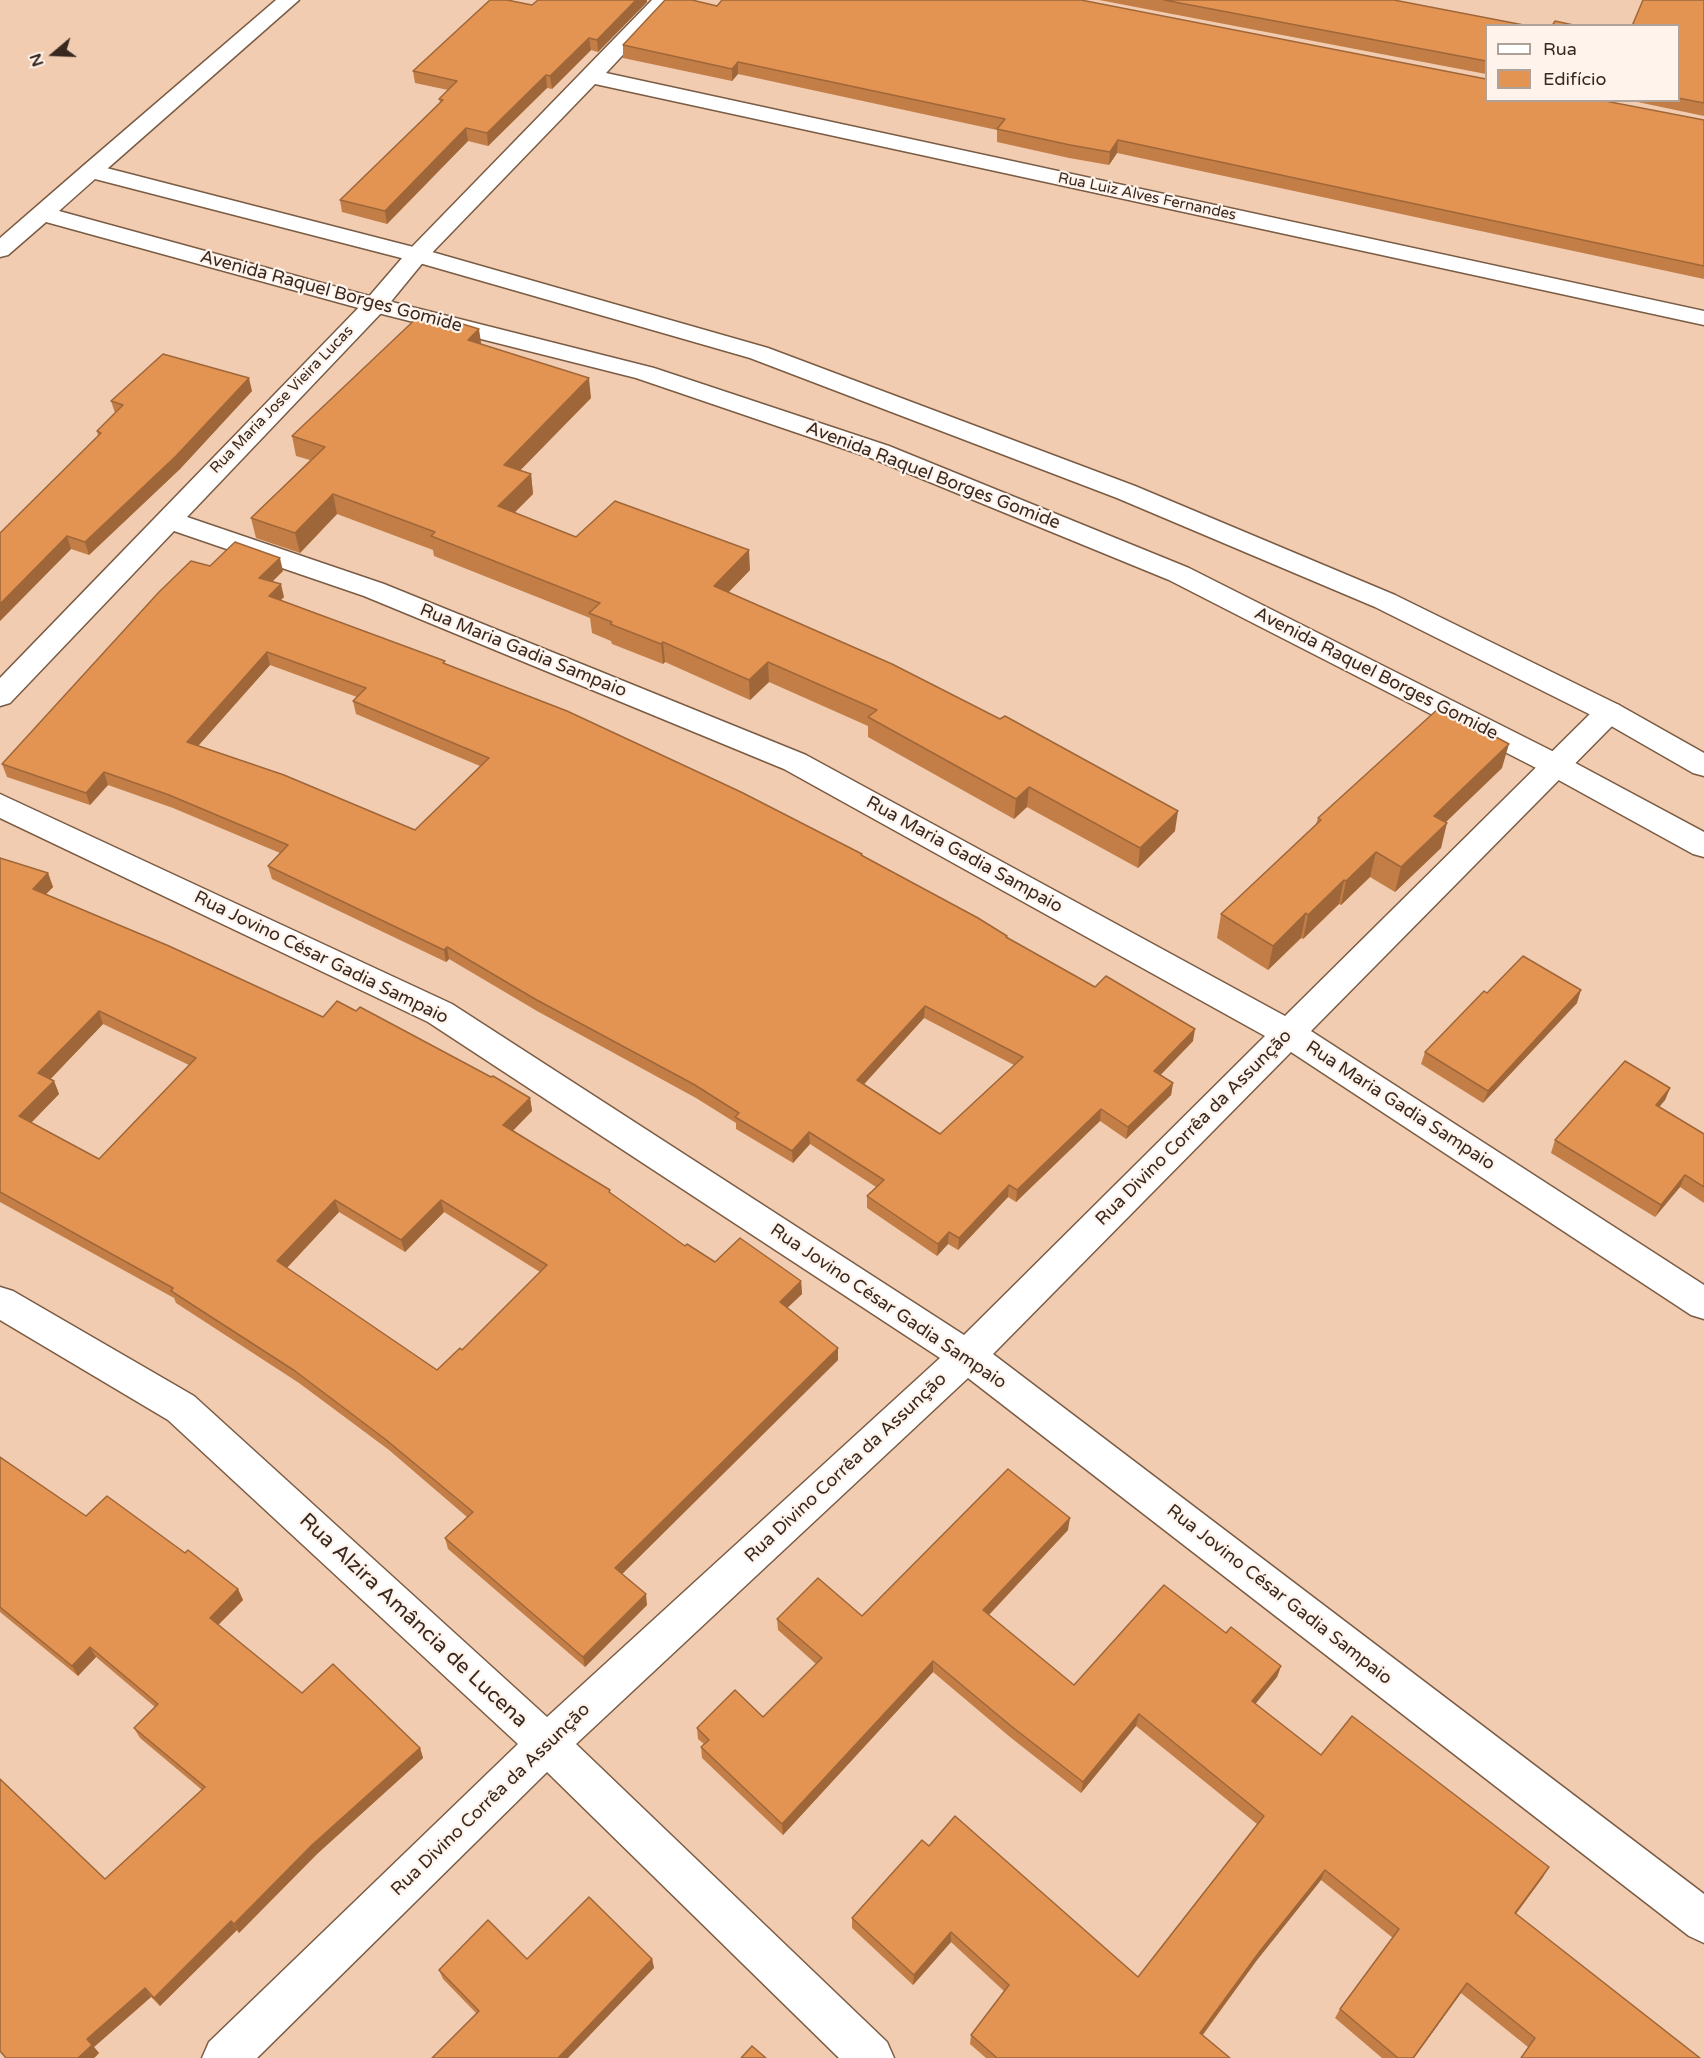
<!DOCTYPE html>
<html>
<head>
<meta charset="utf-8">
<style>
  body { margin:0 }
  #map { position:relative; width:1704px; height:2058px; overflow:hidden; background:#f1ccb1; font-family:"Varela Round",sans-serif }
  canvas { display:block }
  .legend { position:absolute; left:1485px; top:24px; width:195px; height:78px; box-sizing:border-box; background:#fff3eb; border:2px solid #afa299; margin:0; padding:8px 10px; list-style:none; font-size:18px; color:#37291f }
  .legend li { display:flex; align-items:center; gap:12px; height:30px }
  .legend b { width:30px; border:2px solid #afa299 }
  .north { position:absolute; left:24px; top:24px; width:60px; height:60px; -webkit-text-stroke:4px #fff3eb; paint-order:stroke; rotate:251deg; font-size:16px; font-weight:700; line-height:24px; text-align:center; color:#37291f }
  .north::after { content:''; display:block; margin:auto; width:21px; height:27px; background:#37291f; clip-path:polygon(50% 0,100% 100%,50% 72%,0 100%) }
</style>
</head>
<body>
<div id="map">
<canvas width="1704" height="2058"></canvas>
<ul class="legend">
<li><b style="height:8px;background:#fff"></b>Rua</li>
<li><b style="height:16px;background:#e39352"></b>Edifício</li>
</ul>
<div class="north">N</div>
</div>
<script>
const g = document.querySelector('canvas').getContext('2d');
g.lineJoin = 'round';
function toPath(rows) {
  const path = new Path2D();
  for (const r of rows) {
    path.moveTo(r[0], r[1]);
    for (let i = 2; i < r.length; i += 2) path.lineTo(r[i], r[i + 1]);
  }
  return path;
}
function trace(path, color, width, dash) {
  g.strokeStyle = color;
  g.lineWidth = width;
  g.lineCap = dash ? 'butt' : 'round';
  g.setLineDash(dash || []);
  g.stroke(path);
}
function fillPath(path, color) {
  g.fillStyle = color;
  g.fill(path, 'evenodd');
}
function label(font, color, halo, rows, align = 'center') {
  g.font = font + ' "Varela Round",sans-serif';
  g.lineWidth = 4.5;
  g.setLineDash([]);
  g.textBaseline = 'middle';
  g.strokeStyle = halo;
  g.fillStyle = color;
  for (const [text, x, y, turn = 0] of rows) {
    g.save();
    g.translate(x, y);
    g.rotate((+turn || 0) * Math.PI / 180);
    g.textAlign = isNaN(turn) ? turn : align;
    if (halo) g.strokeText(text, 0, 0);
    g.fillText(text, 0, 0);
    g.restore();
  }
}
const minor = toPath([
  [276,0,299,0,99,176,83,176,80,171,83,166,276,0],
  [652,0,674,0,606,73,1704,311,1704,325,595,84,425,260,384,310,187,517,384,584,806,755,1285,1016,1599,705,1609,702,1619,705,1624,712,1619,719,1311,1031,1704,1285,1704,1319,1691,1315,1291,1052,993,1354,1704,1894,1704,1943,1689,1936,968,1378,576,1744,887,2042,894,2058,839,2058,547,1772,257,2058,202,2058,209,2042,518,1744,168,1420,0,1320,0,1287,13,1291,194,1396,547,1717,940,1358,428,1022,0,818,0,794,452,1004,964,1335,1265,1036,784,769,364,596,174,531,10,703,0,706,0,678,366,300,409,250,652,0]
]);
const tertiary = toPath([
  [91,164,425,250,768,348,1135,486,1395,595,1619,705,1704,753,1704,776,1693,773,1599,719,1375,607,1117,498,750,358,409,260,95,179,59,211,384,300,654,368,889,446,1189,568,1566,758,1704,832,1704,857,1693,854,1544,772,1169,580,871,458,636,378,366,310,46,222,8,255,0,257,0,238,83,166,91,164]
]);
trace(minor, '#7a5b43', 3);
trace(tertiary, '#7a5b43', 3);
fillPath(minor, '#fff');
fillPath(tertiary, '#fff');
fillPath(toPath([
  [1099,0,1394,0,1486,26,1486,74],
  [1704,0,1704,116,1628,100,1678,100,1678,26],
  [647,2,598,52,591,50,552,89,547,88,488,146,468,141,387,224,342,212,340,200,440,102,439,99,448,90,415,83,413,71],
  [717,6,1704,120,1704,279,1117,153,1109,165,1069,158,997,142,997,130,738,74,732,81,623,58,623,45],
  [481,344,591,398,520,470,531,474,533,494,514,513,576,537,750,570,728,593,1175,831,1138,868,1027,807,1014,819,868,737,868,726,769,682,750,700,665,662,663,664,612,644,611,641,592,633,590,618,434,556,433,550,337,514,300,553,256,538,251,518,310,460,296,456,292,436],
  [252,391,180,469,89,555,71,549,0,621,98,436,97,431,115,413,111,401],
  [210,566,283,571,272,581,284,597,280,600,445,664,862,856,1007,938,1193,1041,1160,1075,1173,1083,1171,1095,1126,1139,1100,1121,1016,1202,1008,1197,958,1250,948,1244,937,1256,867,1208,867,1196,876,1187,810,1144,793,1163,736,1129,736,1123,696,1098,537,1011,449,959,446,962,272,879,268,866,280,853,173,808,108,785,90,805,7,777,2,764],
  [270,665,357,697,353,701,356,714,480,766,415,830,198,746],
  [924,1018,1014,1065,940,1134,864,1084],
  [1502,768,1446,822,1441,848,1395,892,1370,877,1341,905,1339,904,1303,939,1301,938,1268,970,1217,938,1221,914,1316,824,1318,818],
  [0,858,48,873,53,887,46,894,323,1017,356,1011,530,1098,532,1111,513,1130,611,1193,685,1246,715,1262,801,1281,802,1294,787,1308,838,1348,838,1360,622,1574,647,1605,585,1667,448,1549,445,1538,467,1517,389,1450,299,1383,176,1303,174,1298,0,1202],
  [103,1024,189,1065,99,1159,31,1123,59,1094,54,1081,50,1079],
  [339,1212,405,1252,444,1212,540,1272,462,1350,437,1370,287,1268],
  [1487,993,1577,1003,1483,1103,1421,1064,1425,1052],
  [1670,1088,1665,1100,1659,1107,1704,1134,1704,1203,1680,1187,1655,1217,1551,1153,1555,1140],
  [0,1457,86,1516,185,1553,238,1589,243,1600,218,1625,302,1693,420,1748,423,1758,317,1854,239,1933,237,1930,160,2006,151,1997,94,2047,99,2053,94,2058,6,2058,105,1879,202,1790,140,1738,134,1728,155,1707,96,1657,78,1676,0,1612],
  [1068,1530,989,1615,1074,1685,1226,1633,1281,1666,1277,1677,1255,1704,1321,1755,1543,1877,1516,1914,1700,2058,1528,2047,1461,1993,1414,2058,1382,2058,1335,2018,1340,2009,1393,1938,1321,1880,1257,1960,1203,2035,1230,2058,986,2058,970,2044,971,2035,1005,1992,951,1942,913,1985,852,1928,852,1918,929,1846,1138,1977,1257,1824,1136,1726,1081,1793,1010,1737,933,1672,783,1835,702,1758,701,1747,704,1744,698,1739,697,1728,763,1717,816,1664,778,1630,777,1619,862,1616],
  [527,1959,652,1959,654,1968,477,2014,443,1979,439,1970]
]), '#c37e47');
fillPath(toPath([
  [636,0,647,0,647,2,598,52,597,40],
  [589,38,591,50,552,89,550,76],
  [738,62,738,74,732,81,732,69],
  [546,75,547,88,488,146,487,133],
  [466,128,468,141,387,224,385,211],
  [1118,140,1117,153,1109,165,1110,152],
  [479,329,482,349,468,340],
  [249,378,252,391,180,469,89,555,85,542],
  [589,378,591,398,506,485,504,465],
  [531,474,533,494,501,526,498,506],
  [333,494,337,514,300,553,295,533],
  [67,536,71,549,0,621,0,604],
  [749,550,750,570,715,606,714,586],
  [280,558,283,571,263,591,259,578],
  [281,584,284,597,272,609,269,596],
  [663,642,665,662,663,664,661,644],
  [267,652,270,665,190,755,187,742],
  [768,662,769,682,750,700,749,680],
  [1509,744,1502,768,1427,840,1434,816],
  [104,772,108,785,90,805,86,793],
  [1029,787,1027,807,1014,819,1016,799],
  [1178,811,1175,831,1138,868,1140,848],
  [1447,823,1441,848,1395,892,1401,867],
  [1376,852,1370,877,1341,905,1346,881],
  [48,873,53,887,38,902,33,889],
  [1344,880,1339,904,1303,939,1308,915],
  [1306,913,1301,938,1268,970,1273,946],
  [447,947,449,959,446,962,444,950],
  [1581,990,1577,1003,1483,1103,1488,1091],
  [925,1006,924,1018,857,1092,857,1080],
  [99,1011,103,1024,44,1086,38,1073],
  [1195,1029,1193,1041,1152,1084,1154,1071],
  [54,1081,59,1094,25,1129,19,1116],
  [1173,1083,1171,1095,1126,1139,1128,1127],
  [1670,1088,1665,1100,1651,1117,1656,1105],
  [530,1098,532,1111,506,1138,503,1125],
  [1101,1109,1100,1121,1016,1202,1017,1190],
  [809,1132,810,1144,793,1163,792,1151],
  [1685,1175,1680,1187,1655,1217,1661,1205],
  [1009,1185,1008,1197,958,1250,959,1238],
  [335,1200,339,1212,281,1274,277,1261],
  [441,1200,444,1212,405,1252,401,1240],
  [949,1232,948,1244,937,1256,938,1244],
  [801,1281,802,1294,780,1315,780,1302],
  [838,1348,838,1360,617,1579,615,1568],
  [1070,1518,1068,1530,982,1622,983,1610],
  [238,1589,243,1600,215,1628,210,1618],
  [646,1594,647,1605,585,1667,583,1657],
  [90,1647,96,1657,78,1676,72,1666],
  [933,1661,933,1672,783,1835,782,1824],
  [1281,1666,1277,1677,1248,1713,1252,1701],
  [1139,1714,1136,1726,1081,1793,1083,1782],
  [420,1748,423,1758,317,1854,239,1933,234,1924,312,1845],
  [1549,1867,1543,1877,1509,1923,1515,1913],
  [1325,1870,1321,1880,1257,1960,1197,2042,1200,2033,1260,1951],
  [231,1921,237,1930,160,2006,154,1998],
  [951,1932,951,1942,913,1985,914,1975],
  [652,1959,654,1968,568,2058,558,2058],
  [1467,1983,1461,1993,1414,2058,1413,2058],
  [145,1988,151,1997,94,2047,99,2053,94,2058,78,2058,87,2039]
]), '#9f6739');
const building = toPath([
  [490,0,507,0,532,5,538,0,636,0,597,40,589,38,550,76,546,75,487,133,466,128,385,211,340,200,443,100,439,99,457,81,413,71,490,0],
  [665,0,692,0,717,6,722,0,1081,0,1486,79,1486,100,1600,100,1704,120,1704,266,1118,140,1110,152,1070,145,997,129,1005,119,738,62,732,69,623,45,665,0],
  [1164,0,1394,0,1529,26,1486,26,1486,61,1164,0],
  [1643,0,1704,0,1704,103,1678,98,1678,26,1632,26,1643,0],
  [1555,21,1578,26,1552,26,1555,21],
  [423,312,479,329,468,340,589,378,504,465,531,474,498,506,576,537,615,501,749,550,714,586,892,664,1000,719,1005,716,1178,811,1140,848,1029,787,1016,799,868,717,877,710,768,662,749,680,663,642,661,644,610,624,612,622,589,613,600,603,431,536,435,532,333,494,295,533,251,518,325,447,292,436,423,312],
  [163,354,249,378,176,456,85,542,67,536,0,604,0,533,101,433,97,431,123,405,111,401,163,354],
  [235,542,280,558,259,578,281,584,269,596,445,661,443,663,567,711,741,792,862,854,861,855,978,918,1007,936,1006,937,1095,987,1106,976,1195,1029,1154,1071,1173,1083,1128,1127,1101,1109,1017,1190,1009,1185,959,1238,949,1232,938,1244,867,1196,884,1180,809,1132,792,1151,735,1117,739,1113,695,1085,535,999,447,947,444,950,268,866,288,845,169,795,104,772,86,793,2,764,159,592,191,561,210,566,235,542],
  [267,652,366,688,353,701,489,758,415,830,284,775,187,742,267,652],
  [925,1006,1023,1057,940,1134,857,1080,925,1006],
  [1440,707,1509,744,1434,816,1447,823,1401,867,1376,852,1346,881,1344,880,1308,915,1306,913,1273,946,1221,914,1321,820,1318,818,1440,707],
  [0,858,48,873,33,889,169,946,323,1017,337,1001,356,1011,360,1007,491,1077,493,1076,530,1098,503,1125,610,1190,609,1192,685,1246,687,1244,715,1262,740,1238,801,1281,780,1302,838,1348,615,1568,646,1594,583,1657,445,1538,473,1512,385,1439,295,1371,171,1291,173,1288,0,1192,0,858],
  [99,1011,196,1058,99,1159,19,1116,54,1081,38,1073,99,1011],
  [335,1200,401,1240,441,1200,547,1265,462,1350,460,1348,437,1370,277,1261,335,1200],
  [1523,956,1581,990,1488,1091,1425,1052,1484,991,1487,993,1523,956],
  [1625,1061,1670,1088,1656,1105,1704,1134,1704,1187,1685,1175,1661,1205,1555,1140,1625,1061],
  [0,1457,86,1516,107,1496,185,1553,188,1550,238,1589,210,1618,302,1693,333,1664,420,1748,312,1845,234,1924,231,1921,154,1998,145,1988,87,2039,92,2045,78,2058,6,2058,0,2051,0,1779,105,1879,205,1787,134,1728,158,1704,90,1647,72,1666,0,1607,0,1457],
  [1008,1469,1070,1518,983,1610,1074,1685,1164,1585,1226,1633,1231,1627,1281,1666,1252,1701,1321,1755,1352,1716,1549,1867,1515,1913,1700,2058,1521,2058,1535,2038,1467,1983,1413,2058,1398,2058,1340,2009,1399,1929,1325,1870,1260,1951,1200,2033,1230,2058,997,2058,971,2035,1009,1985,951,1932,914,1975,852,1918,922,1840,929,1846,955,1816,1138,1977,1264,1816,1139,1714,1083,1782,1011,1726,933,1661,782,1824,701,1747,709,1740,697,1728,735,1690,763,1717,822,1658,777,1619,818,1578,862,1616,1008,1469],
  [589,1897,652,1959,558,2058,432,2058,479,2011,439,1970,488,1920,527,1959,589,1897],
  [752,2046,766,2058,741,2058,752,2046]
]);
fillPath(building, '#e39352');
trace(building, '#9f6739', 1.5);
label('15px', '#37291f', '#fff3eb', [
  ["Rua Luiz Alves Fernandes",1147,197,12],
  ["Rua Maria Jose Vieira Lucas",282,400,-46]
]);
label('18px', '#37291f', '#fff3eb', [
  ["Avenida Raquel Borges Gomide",331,292,15],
  ["Avenida Raquel Borges Gomide",933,476,21],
  ["Rua Maria Gadia Sampaio",523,651,22],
  ["Avenida Raquel Borges Gomide",1376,674,27],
  ["Rua Maria Gadia Sampaio",964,855,29],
  ["Rua Jovino César Gadia Sampaio",321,958,26],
  ["Rua Maria Gadia Sampaio",1400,1106,33],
  ["Rua Divino Corrêa da Assunção",1194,1128,-45],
  ["Rua Jovino César Gadia Sampaio",888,1307,34],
  ["Rua Divino Corrêa da Assunção",846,1468,-43],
  ["Rua Jovino César Gadia Sampaio",1279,1595,38],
  ["Rua Divino Corrêa da Assunção",491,1800,-44]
]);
label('21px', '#37291f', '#fff3eb', [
  ["Rua Alzira Amância de Lucena",413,1621,43]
]);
</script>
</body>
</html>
